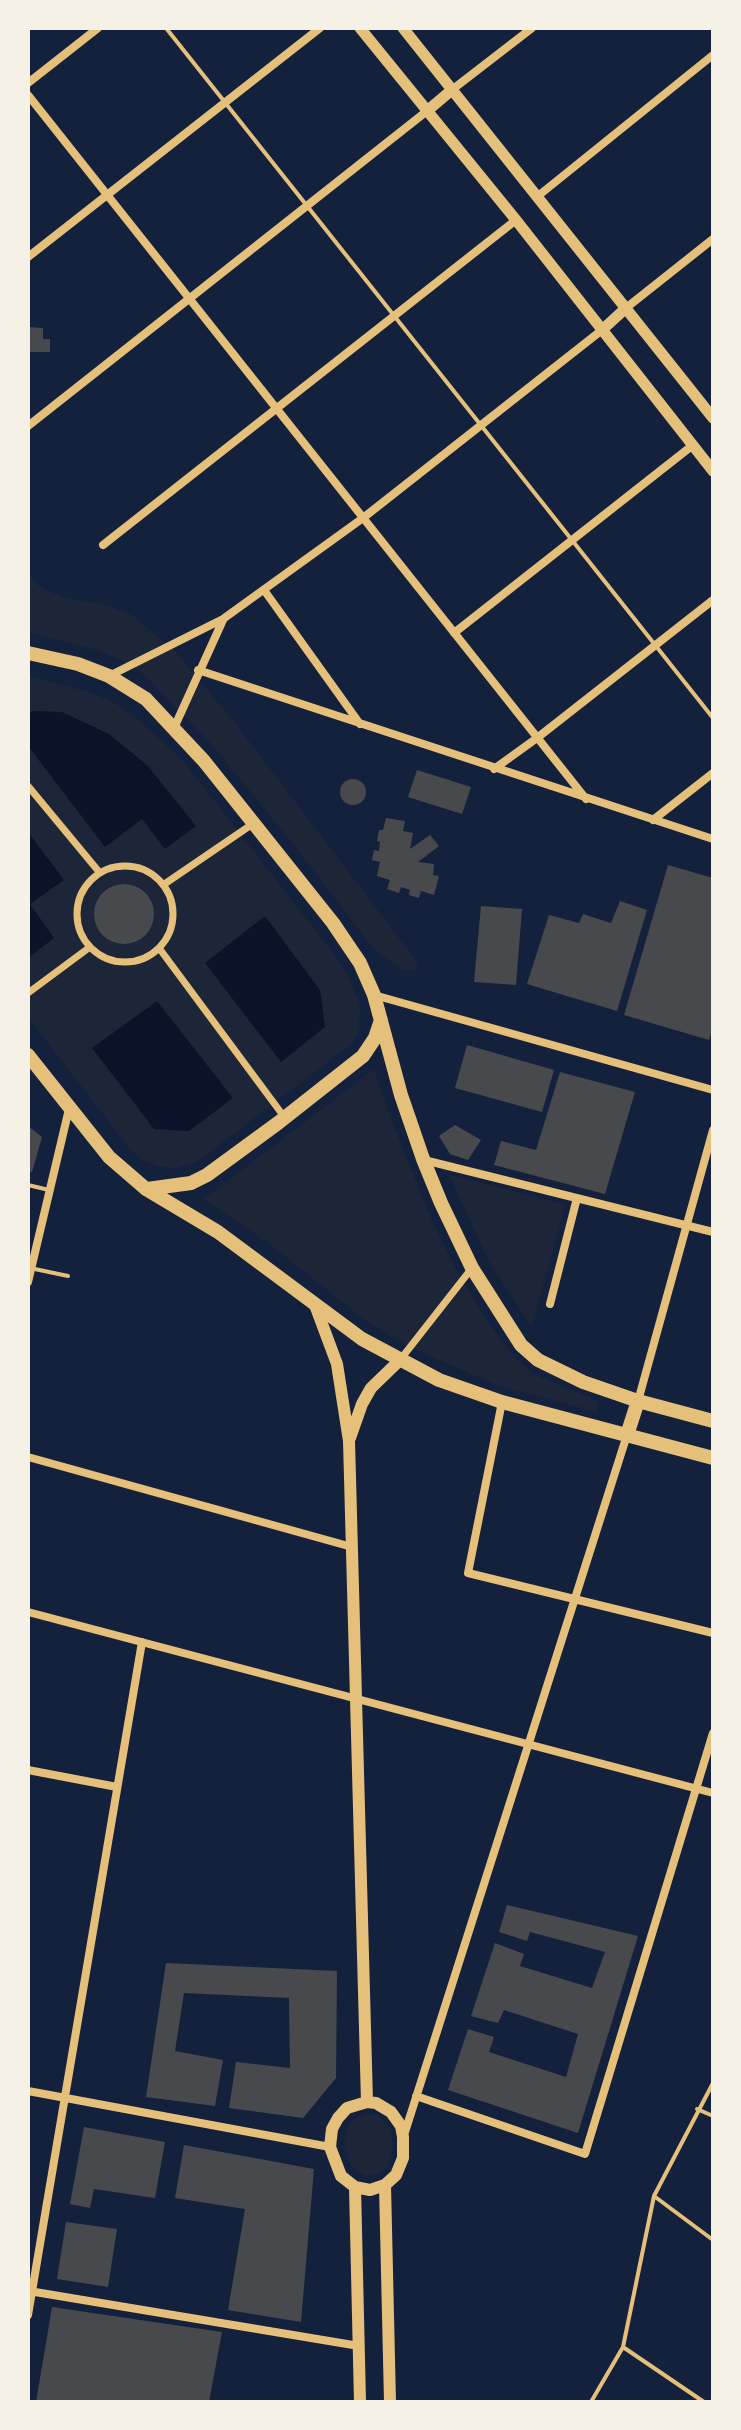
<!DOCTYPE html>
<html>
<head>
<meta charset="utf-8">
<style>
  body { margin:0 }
  #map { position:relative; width:741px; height:2430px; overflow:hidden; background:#14213d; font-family:"PT Sans Narrow",sans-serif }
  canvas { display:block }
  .frame { position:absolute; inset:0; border:30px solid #f6f1e7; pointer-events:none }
</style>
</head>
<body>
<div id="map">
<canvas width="741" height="2430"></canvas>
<div class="frame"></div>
</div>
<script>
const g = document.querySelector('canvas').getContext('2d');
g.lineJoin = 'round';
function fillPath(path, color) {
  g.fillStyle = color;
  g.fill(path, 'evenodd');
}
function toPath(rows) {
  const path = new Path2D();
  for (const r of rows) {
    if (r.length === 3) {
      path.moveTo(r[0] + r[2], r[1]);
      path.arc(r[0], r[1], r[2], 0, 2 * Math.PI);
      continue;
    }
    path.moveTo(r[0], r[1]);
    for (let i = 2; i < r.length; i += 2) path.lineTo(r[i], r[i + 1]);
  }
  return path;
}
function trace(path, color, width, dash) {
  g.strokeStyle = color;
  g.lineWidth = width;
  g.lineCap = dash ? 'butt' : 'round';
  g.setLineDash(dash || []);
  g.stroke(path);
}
fillPath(toPath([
  [28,572,39,586,64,598,104,605,132,615,174,650,235,723,418,963,414,970,403,970,376,952,298,850,214,747,143,674,119,659,96,650,28,632],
  [28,676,89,692,115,703,137,718,184,762,330,949,347,973,358,1000,360,1012,358,1034,353,1043,198,1161,176,1168,159,1167,142,1160,129,1148,28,1017],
  [374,1069,395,1130,433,1223,454,1265,485,1318,514,1357,533,1374,595,1400,599,1403,597,1412,499,1386,409,1347,361,1317,271,1245,204,1199],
  [449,1174,565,1205,532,1327,489,1262],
  [366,2114,377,2115,385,2121,391,2132,393,2146,388,2167,379,2173,366,2176,356,2171,349,2163,344,2141,349,2122]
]), '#1d2539');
fillPath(toPath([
  [34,711,62,712,109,734,147,765,196,826,165,849,142,819,105,847,28,746,28,714],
  [28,832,64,880,30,904,54,938,28,958],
  [265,916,320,990,325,1027,281,1062,205,963],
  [157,1001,233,1098,189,1131,154,1129,92,1048]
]), '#0b132b');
fillPath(toPath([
  [28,327,43,328,43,339,50,339,50,352,28,352],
  [417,770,471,787,462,814,408,797],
  [353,792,13],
  [386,818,405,821,403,831,413,833,410,849,430,835,439,846,418,862,434,864,433,875,439,876,434,895,421,891,419,898,409,895,410,890,401,887,399,893,387,889,390,880,377,876,380,862,372,860,374,850,379,851,380,842,377,841,379,830,383,830],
  [668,865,713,878,713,1027,709,1040,624,1015],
  [124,914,30],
  [620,901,647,910,617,1011,527,984,549,915,579,923,583,914,611,923],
  [481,906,522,909,516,985,474,982],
  [467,1045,554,1070,542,1112,455,1088],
  [560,1072,635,1092,605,1194,494,1165,501,1141,536,1150],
  [455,1125,481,1140,468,1160,450,1154,439,1136],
  [28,1126,42,1137,32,1172,28,1171],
  [507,1905,638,1936,578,2133,448,2090,468,2029,494,2037,489,2052,566,2077,578,2034,504,2010,498,2023,471,2016,495,1943,524,1954,520,1966,592,1988,605,1952,530,1932,527,1941,499,1932],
  [166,1963,337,1971,336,2078,303,2118,229,2108,236,2062,290,2068,289,1998,184,1993,175,2051,223,2060,215,2106,146,2097],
  [84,2127,165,2142,155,2198,94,2189,90,2208,70,2204],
  [184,2145,314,2169,301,2322,228,2310,245,2209,175,2198],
  [66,2222,117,2229,108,2287,57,2279],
  [52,2307,222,2332,209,2402,36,2402]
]), '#48494c');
trace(toPath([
  [166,28,713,718],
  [28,1185,49,1190],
  [30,1268,68,1276],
  [697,2109,713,2116],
  [654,2196,713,2240],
  [623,2347,704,2402],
  [591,2402,623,2347,654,2196,713,2083]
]), '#e5c07b', 4);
trace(toPath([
  [28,786,100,873],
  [125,914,48],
  [163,885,254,823],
  [159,948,285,1118],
  [28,993,90,947],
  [400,1360,472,1268]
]), '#e5c07b', 7);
trace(toPath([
  [28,83,98,28],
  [453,89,532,28],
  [28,95,586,799],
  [538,196,713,55],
  [28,257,320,28],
  [626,308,713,239],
  [28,426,427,111],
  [103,545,516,220],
  [264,590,360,724],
  [454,633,693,445],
  [198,670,713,839],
  [109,676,223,619,363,518,602,330],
  [174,728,223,620],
  [494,769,537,738,713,600],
  [653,820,713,773],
  [374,995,713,1090],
  [424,1160,713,1232],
  [28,1282,69,1109],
  [550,1304,577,1198],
  [638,1401,713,1130],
  [502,1402,468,1573,713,1633],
  [28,1457,352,1547],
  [28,1612,713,1793],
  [28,1770,117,1787],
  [28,2091,330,2147],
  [416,2096,585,2154,713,1733],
  [405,2132,627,1435],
  [29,2291,359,2346],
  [28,2315,142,1642]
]), '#e5c07b', 8);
trace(toPath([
  [360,28,516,220,713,471],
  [403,28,713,418],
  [427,111,453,89],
  [602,330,626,308]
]), '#e5c07b', 11);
trace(toPath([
  [315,1305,337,1364,349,1441,367,2102],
  [350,1438,362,1404,371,1388,400,1360],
  [367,2102,376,2103,391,2112,401,2126,403,2137,403,2158,396,2175,385,2185,370,2190,355,2187,341,2176,330,2147,332,2129,338,2118,347,2108,367,2102],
  [385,2185,390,2402],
  [355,2187,360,2402]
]), '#e5c07b', 12);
trace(toPath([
  [28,653,78,664,109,676,146,699,204,761,333,923,360,963,374,995,401,1095,423,1159,441,1203,472,1268,521,1345,538,1360,583,1382,638,1401,713,1421],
  [28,1055,109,1157,146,1189,218,1232,362,1339,439,1380,502,1402,713,1458],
  [147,1189,191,1183,207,1175,278,1123,363,1056,375,1038,381,1020],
  [627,1435,638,1401]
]), '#e5c07b', 14);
</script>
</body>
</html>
